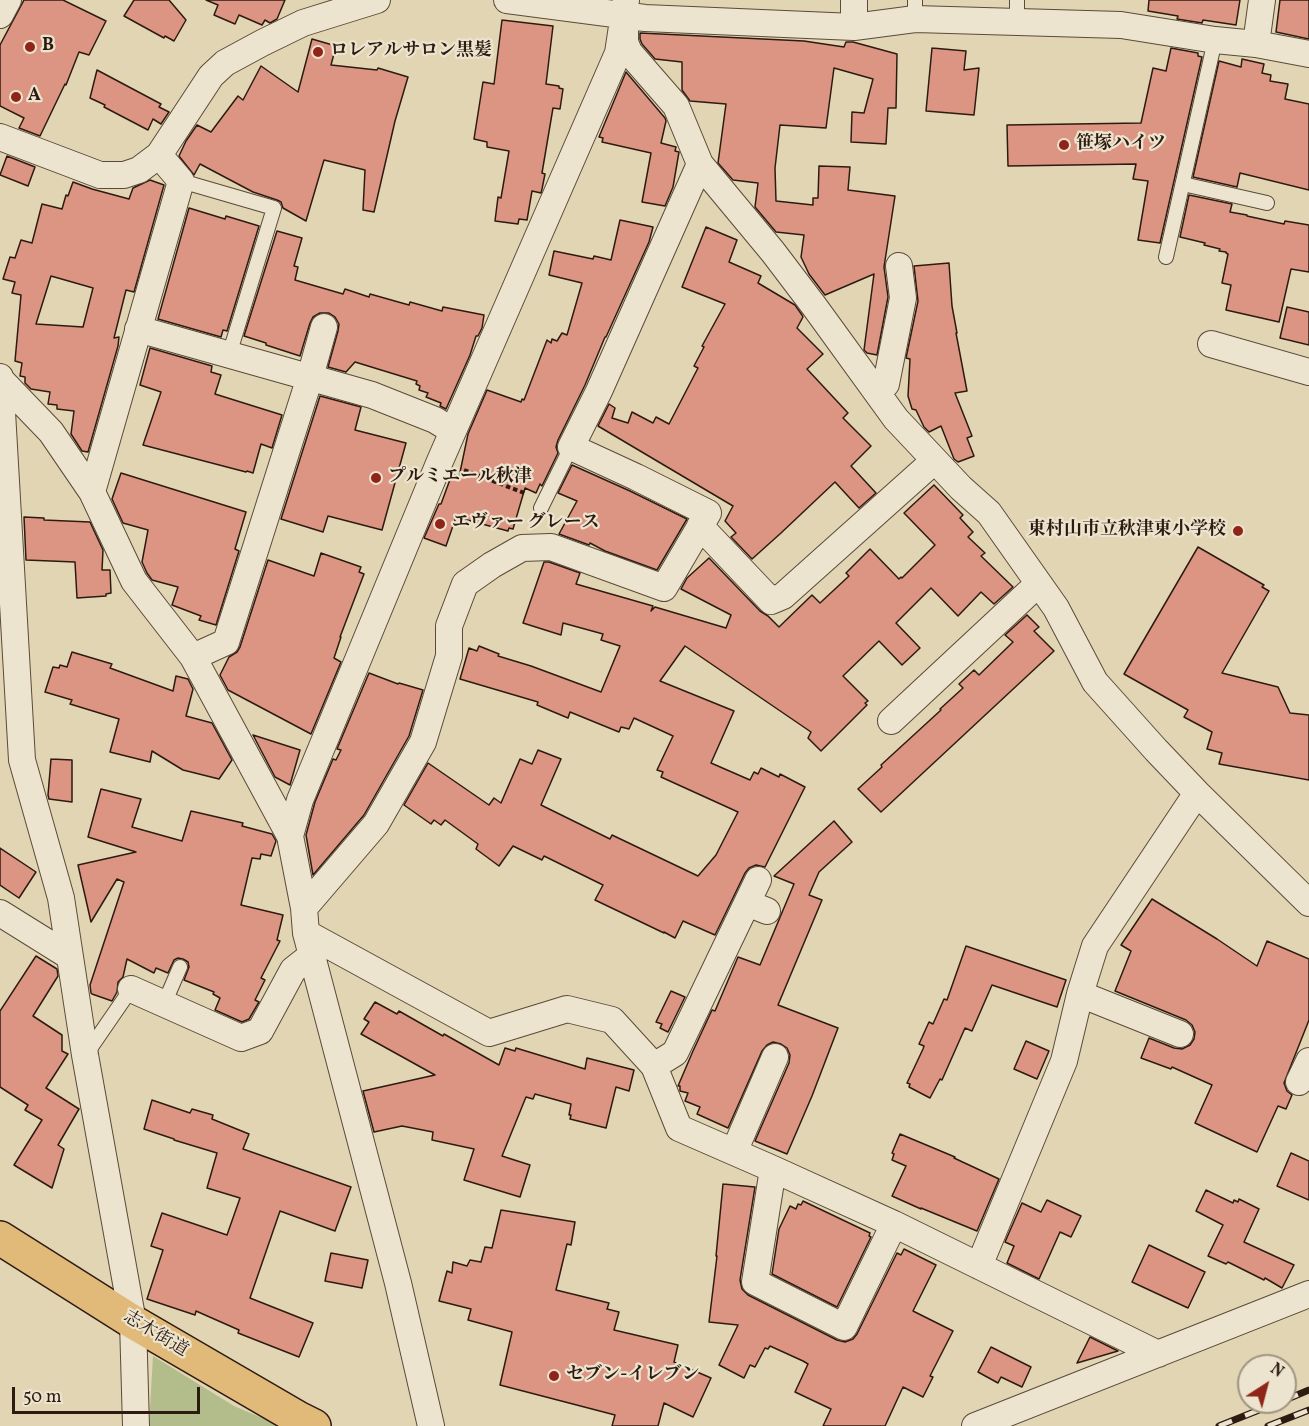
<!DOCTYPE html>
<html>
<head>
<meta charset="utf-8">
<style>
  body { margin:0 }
  #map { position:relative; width:1309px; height:1426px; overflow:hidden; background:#e2d5b3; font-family:Vollkorn,serif }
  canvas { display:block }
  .north { position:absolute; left:1237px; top:1354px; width:60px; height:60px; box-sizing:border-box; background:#ece4ce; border:2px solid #a09482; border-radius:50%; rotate:36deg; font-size:16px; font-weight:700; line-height:24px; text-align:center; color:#2d1b11 }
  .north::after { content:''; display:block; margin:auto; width:21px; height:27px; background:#8f2418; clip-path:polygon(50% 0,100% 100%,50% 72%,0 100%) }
  .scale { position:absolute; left:12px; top:1387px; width:188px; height:27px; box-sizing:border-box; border:3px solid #2d1b11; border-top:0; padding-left:8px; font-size:18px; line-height:21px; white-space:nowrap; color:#2d1b11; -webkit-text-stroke:4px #ece4ce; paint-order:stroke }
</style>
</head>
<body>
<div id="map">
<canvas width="1309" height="1426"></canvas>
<div class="north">N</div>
<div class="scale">50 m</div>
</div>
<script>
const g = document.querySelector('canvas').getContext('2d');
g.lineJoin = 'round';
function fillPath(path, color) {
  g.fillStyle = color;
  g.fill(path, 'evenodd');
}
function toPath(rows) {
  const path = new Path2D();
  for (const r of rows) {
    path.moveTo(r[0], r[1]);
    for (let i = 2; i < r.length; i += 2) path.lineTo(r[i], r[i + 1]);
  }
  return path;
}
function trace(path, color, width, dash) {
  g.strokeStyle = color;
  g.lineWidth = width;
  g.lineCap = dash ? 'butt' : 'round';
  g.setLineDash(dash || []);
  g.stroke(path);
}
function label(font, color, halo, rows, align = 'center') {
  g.font = font + ' Vollkorn,"Noto Serif JP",serif';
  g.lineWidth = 4.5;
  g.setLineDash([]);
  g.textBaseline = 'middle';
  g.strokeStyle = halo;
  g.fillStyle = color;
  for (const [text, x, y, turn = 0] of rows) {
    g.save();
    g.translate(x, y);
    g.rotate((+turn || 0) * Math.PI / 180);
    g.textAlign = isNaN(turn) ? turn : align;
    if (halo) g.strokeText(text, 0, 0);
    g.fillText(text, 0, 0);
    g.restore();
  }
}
fillPath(toPath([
  [153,1356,234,1406,281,1426,149,1426]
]), '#b3bd8c');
const building = toPath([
  [24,0,63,0,106,21,89,55,79,52,66,85,65,84,40,136,19,128,24,118,0,106,0,45,24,0],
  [134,0,169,0,186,20,174,41,165,36,164,38,124,16,134,0],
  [206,0,285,0,277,19,270,23,265,20,262,25,239,15,235,24,214,15,218,5,206,0],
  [1149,0,1240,0,1236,25,1203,20,1202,23,1177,19,1178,16,1148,11,1149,0],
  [1280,0,1309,0,1309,39,1276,32,1280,0],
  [502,20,553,26,546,84,559,86,559,88,563,89,560,109,553,108,542,173,545,174,542,189,541,193,532,191,527,220,519,219,518,224,495,221,498,197,501,198,509,151,487,147,487,142,474,139,483,82,494,84,502,20],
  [640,33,804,41,844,47,846,42,853,42,897,54,896,108,888,108,886,144,851,142,852,112,864,113,873,79,834,68,826,128,780,125,775,168,776,201,813,205,813,198,818,198,819,166,850,167,848,190,895,196,884,267,888,297,877,355,867,353,864,350,874,274,825,295,809,274,801,257,804,235,776,232,755,207,758,183,733,180,718,163,726,104,690,101,682,90,682,62,655,59,642,44,640,39,640,33],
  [312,39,336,46,331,65,377,70,378,68,408,77,395,121,374,212,363,210,365,170,324,160,306,221,283,208,281,202,277,200,253,192,200,164,194,175,179,156,186,141,197,125,211,132,238,96,243,100,261,66,298,92,312,39],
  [932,48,966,51,964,70,979,68,974,115,926,111,932,48],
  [1171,48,1198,53,1198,56,1202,57,1160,243,1138,240,1148,181,1133,179,1136,164,1008,166,1007,125,1141,123,1153,68,1166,71,1171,48],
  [1242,59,1264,64,1262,73,1271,75,1270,81,1288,84,1285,99,1309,104,1309,190,1240,173,1237,187,1193,177,1219,61,1241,67,1242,59],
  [97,70,161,104,159,107,169,112,161,124,153,119,148,130,104,107,105,105,90,98,97,70],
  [626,72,665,118,666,121,661,143,676,147,675,151,679,152,673,187,665,206,642,202,651,153,602,142,603,138,599,137,626,72],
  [7,156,35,167,28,186,0,175,7,156],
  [150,180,164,185,134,292,126,290,114,338,119,337,118,346,88,452,82,451,71,434,74,411,57,409,57,405,48,404,50,392,31,389,25,383,25,377,20,376,22,363,15,361,21,295,12,293,15,282,3,279,10,257,15,258,21,240,32,243,42,204,62,209,66,195,68,196,73,182,92,189,129,199,133,188,150,180],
  [51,276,93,288,83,327,36,324,51,276],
  [1189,195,1232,204,1230,212,1247,215,1247,216,1284,224,1285,221,1309,225,1309,272,1291,269,1279,322,1226,310,1231,285,1222,283,1228,254,1226,253,1226,252,1219,251,1220,249,1204,245,1205,243,1180,237,1189,195],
  [189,208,225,219,226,216,259,226,227,331,223,330,221,337,158,319,189,208],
  [620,220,653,227,649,242,606,337,605,337,585,385,558,440,556,447,558,453,542,486,540,484,536,493,525,488,513,529,509,528,508,531,456,517,446,546,424,538,439,504,441,504,452,474,459,477,468,434,487,390,521,402,522,399,524,400,547,340,551,343,552,339,557,341,562,333,567,335,582,283,549,275,554,251,593,259,594,256,611,260,620,220],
  [706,227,737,240,729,262,761,276,758,283,795,305,802,315,803,317,797,328,823,354,807,369,848,413,843,418,871,446,851,466,876,493,859,508,835,482,781,533,752,559,731,537,736,533,725,521,733,506,598,426,609,404,615,408,612,418,628,423,632,412,653,423,656,417,669,424,698,368,694,366,704,347,702,346,725,304,682,287,706,227],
  [277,231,302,238,294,266,298,267,295,280,343,294,345,289,369,297,370,294,409,305,410,302,442,311,443,307,484,315,482,328,478,336,476,336,470,355,446,409,440,406,441,403,426,397,428,393,419,390,420,386,416,384,417,381,355,362,346,372,328,367,338,331,339,324,335,317,329,313,320,313,313,317,310,323,300,356,266,345,266,343,244,336,277,231],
  [949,263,952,306,957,333,956,333,967,391,955,393,972,436,967,438,974,456,958,462,954,459,941,426,929,432,924,427,916,410,912,409,908,396,910,359,906,358,918,301,914,266,949,263],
  [1287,307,1309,312,1309,345,1280,338,1287,307],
  [150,348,212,366,211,372,221,375,215,394,282,415,272,448,261,444,253,473,247,471,246,472,143,445,161,392,140,385,150,348],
  [320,396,361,407,355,430,406,443,382,530,328,516,323,532,281,519,320,396],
  [572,465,630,491,687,519,657,570,605,551,590,543,589,545,559,534,577,501,558,493,572,465],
  [121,473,246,512,235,549,239,551,216,625,199,620,201,616,172,605,178,587,152,580,147,573,142,562,148,530,123,523,112,499,121,473],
  [934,485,963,515,960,518,973,532,968,537,985,553,981,556,1013,587,994,604,981,592,958,616,931,588,896,623,920,648,902,665,879,641,843,676,868,701,865,703,867,705,821,751,808,738,811,732,685,646,660,681,734,711,711,763,750,780,754,772,758,774,761,768,779,777,780,774,805,787,765,867,756,865,749,868,745,873,715,935,683,921,675,938,664,932,664,933,595,900,603,885,544,856,542,860,513,846,499,866,476,849,478,844,445,820,441,825,434,820,431,824,404,805,428,763,489,805,494,798,501,803,520,759,532,764,538,750,561,759,541,805,610,839,612,835,698,876,716,855,738,812,661,777,663,772,657,770,673,736,634,718,629,729,621,727,619,732,570,712,568,718,537,705,538,702,460,679,469,648,477,651,479,646,499,654,498,656,531,666,601,692,620,646,601,640,603,634,563,623,561,635,523,623,544,562,549,562,580,573,576,584,653,606,651,611,655,607,726,628,731,615,681,589,687,578,709,558,760,611,768,616,779,627,812,595,820,603,849,576,846,573,870,549,899,579,901,577,902,578,935,545,904,513,934,485],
  [24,517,44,518,44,520,90,522,103,550,102,570,110,570,111,593,106,594,106,596,77,598,75,562,26,560,24,517],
  [1198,547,1264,585,1262,587,1269,591,1222,673,1278,687,1290,713,1309,715,1309,780,1219,764,1222,753,1207,749,1212,732,1184,717,1188,710,1124,674,1198,547],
  [321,553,361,567,359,572,364,574,340,637,341,637,334,658,341,662,311,734,228,690,220,675,229,657,237,652,240,647,268,560,314,576,321,553],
  [1027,615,1039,627,1034,631,1054,651,881,812,858,789,882,767,881,765,941,710,940,709,963,688,959,684,974,670,979,675,1013,642,1005,635,1027,615],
  [72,652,112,664,110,668,173,691,176,676,188,679,193,689,186,716,212,723,232,760,219,779,183,770,152,751,150,762,110,752,119,719,70,704,72,700,45,692,53,667,59,668,60,665,67,667,72,652],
  [369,673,398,684,399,683,423,690,409,736,364,815,313,875,306,835,315,802,333,759,336,760,341,750,337,749,369,673],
  [253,735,300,750,290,785,275,777,253,735],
  [51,759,72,760,72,802,49,799,48,795,51,759],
  [101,789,141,799,132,827,182,841,191,811,243,823,242,826,272,834,276,841,271,856,261,854,260,859,252,858,241,905,283,915,277,940,280,941,261,978,265,980,255,1000,259,1002,249,1019,242,1022,215,1010,220,998,213,994,214,992,184,980,189,967,188,962,183,959,178,958,174,960,168,973,156,968,154,973,127,959,123,977,118,982,117,992,112,1001,92,994,91,993,90,985,124,882,117,879,91,922,78,865,136,852,88,837,101,789],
  [834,821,852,842,819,872,809,895,822,900,778,1005,838,1028,812,1096,787,1154,755,1141,789,1063,790,1055,787,1048,781,1044,773,1042,767,1045,762,1051,728,1128,697,1114,700,1107,685,1101,688,1093,680,1091,680,1086,678,1086,693,1051,712,1010,715,1011,738,957,760,965,794,884,774,876,834,821],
  [0,848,36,872,19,898,0,885,0,848],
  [1152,899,1217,939,1257,966,1267,941,1309,959,1309,1020,1284,1083,1287,1091,1292,1095,1286,1109,1278,1106,1257,1152,1195,1123,1212,1085,1172,1067,1171,1069,1141,1058,1149,1038,1174,1048,1182,1049,1190,1045,1194,1039,1195,1032,1192,1025,1186,1020,1115,991,1131,951,1121,945,1152,899],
  [966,946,1066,980,1057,1007,992,985,972,1031,965,1028,942,1080,940,1079,930,1098,909,1087,910,1084,907,1083,923,1049,924,1046,919,1044,929,1022,933,1024,944,999,947,1000,966,946],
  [36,956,57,969,58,976,33,1016,62,1035,62,1051,68,1054,46,1088,79,1109,58,1145,64,1149,52,1188,14,1165,42,1120,25,1110,28,1105,0,1087,0,1011,36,956],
  [671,991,685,997,668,1032,660,1028,662,1024,656,1022,671,991],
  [375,1002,397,1014,399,1011,443,1036,444,1034,499,1065,505,1048,515,1051,516,1048,585,1069,587,1058,634,1070,629,1091,616,1087,606,1128,570,1119,571,1115,569,1115,571,1104,535,1094,533,1099,526,1097,502,1156,530,1165,520,1197,464,1180,474,1149,432,1140,433,1132,402,1126,374,1132,363,1091,435,1075,361,1034,369,1022,364,1019,375,1002],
  [1026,1041,1049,1051,1037,1079,1014,1069,1026,1041],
  [152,1100,190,1113,192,1109,213,1115,212,1119,249,1134,243,1149,351,1187,335,1231,280,1211,250,1298,313,1323,299,1357,238,1333,239,1330,196,1311,195,1315,147,1299,163,1250,151,1246,162,1213,227,1235,240,1198,207,1188,217,1153,174,1140,174,1139,144,1129,152,1100],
  [900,1134,955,1157,954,1158,999,1179,977,1231,921,1208,921,1209,892,1196,906,1166,892,1160,894,1154,892,1153,900,1134],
  [1291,1153,1309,1161,1309,1200,1277,1186,1291,1153],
  [723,1184,755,1187,740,1280,742,1289,748,1295,837,1340,845,1342,853,1339,857,1334,897,1253,901,1255,904,1249,936,1265,913,1311,953,1331,930,1376,933,1377,923,1397,903,1387,885,1426,823,1426,831,1409,795,1392,808,1364,803,1361,770,1346,768,1349,765,1348,755,1367,750,1365,744,1378,719,1365,738,1325,709,1322,717,1256,716,1256,723,1184],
  [1206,1190,1233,1203,1234,1200,1238,1202,1239,1199,1259,1209,1244,1242,1294,1265,1282,1288,1265,1278,1264,1280,1228,1262,1226,1264,1208,1256,1223,1225,1196,1211,1206,1190],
  [1047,1200,1081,1216,1071,1237,1060,1232,1039,1279,1007,1263,1014,1246,1005,1242,1022,1203,1041,1212,1047,1200],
  [803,1201,870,1233,869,1236,871,1237,837,1307,772,1274,779,1229,790,1206,796,1209,798,1204,801,1205,803,1201],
  [501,1210,575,1222,571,1245,567,1244,556,1290,609,1303,607,1309,619,1312,614,1330,678,1345,674,1362,711,1378,693,1417,664,1403,658,1426,612,1426,615,1415,500,1385,512,1332,468,1320,471,1309,439,1301,447,1271,452,1273,453,1262,467,1266,470,1260,481,1262,485,1247,492,1248,501,1210],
  [1149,1245,1205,1272,1188,1308,1132,1282,1149,1245],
  [331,1253,368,1260,362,1288,325,1281,331,1253],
  [1090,1337,1118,1351,1077,1363,1090,1337],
  [991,1347,1031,1367,1022,1387,1001,1377,998,1383,978,1372,991,1347]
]);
fillPath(building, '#dd9583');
trace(building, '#2d1b11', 1.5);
const service = toPath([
  [915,0,915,19],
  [1017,0,1017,22],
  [181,181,274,208,229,355],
  [1183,184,1267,203],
  [1166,257,1215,40],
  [541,508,571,447],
  [164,1004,180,967],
  [87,1053,131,989]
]);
const minor = toPath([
  [507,0,645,18,854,27,915,19,1121,25,1215,40,1256,44,1309,54],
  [854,0,854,27],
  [0,15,8,0],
  [625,28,625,42,629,52,676,106,700,164,773,252,814,306,896,419,961,488,989,513,1056,608,1095,682,1156,750,1197,793,1309,903],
  [1256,44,1262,0],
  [0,137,100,175,124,175,139,170,159,155,211,76,225,63,262,43,303,23,377,0],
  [138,329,372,395,435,420,453,431],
  [1211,344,1309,372],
  [0,377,22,760,61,898,85,1055,133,1322,136,1426],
  [0,379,51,432,92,492,134,581,193,657,290,836],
  [877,391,886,384,903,298,899,266],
  [92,492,181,181,159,155],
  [700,526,771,601,783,596,934,461],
  [193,657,226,642,310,377,324,327],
  [891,721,1038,584],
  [747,903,767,911],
  [304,908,376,824,423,742,449,656,449,626,465,584,492,565,522,548,551,547,664,588,708,513,636,477,571,447,599,391,700,164],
  [0,913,69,956],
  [306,933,489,1033,567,1009,612,1020,654,1066,679,1128,773,1169,894,1224,1158,1354],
  [131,989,241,1038,260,1031,293,970,312,955],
  [1080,994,1180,1034],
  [654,1066,675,1053,758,880],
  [1299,1082,1309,1061],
  [734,1152,775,1057],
  [773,1169,755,1282,844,1327,894,1224],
  [979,1266,1064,1061,1080,994,1095,946,1197,793],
  [431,1426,398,1283,306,933,304,908,290,836,300,800,440,461,618,53,626,0],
  [975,1426,1309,1294]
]);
const primary = toPath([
  [0,1238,133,1322,298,1418,314,1426]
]);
trace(service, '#5a4a3a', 16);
trace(minor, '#5a4a3a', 28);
trace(primary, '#2d1b11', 36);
trace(toPath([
  [464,470,527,494]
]), '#2d1b11', 4, [4.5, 3]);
trace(service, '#ece4ce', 14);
trace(minor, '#ece4ce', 26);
trace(primary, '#e1ba7a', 33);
const rail = toPath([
  [1285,1400,1309,1390],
  [1219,1426,1279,1402],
  [1268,1426,1309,1410]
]);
trace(rail, '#2d1b11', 7);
trace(rail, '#ece4ce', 4.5, [14]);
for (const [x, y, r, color] of [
  [30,47,6,"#8f2418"],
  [318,52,6,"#8f2418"],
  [16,97,6,"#8f2418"],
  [1064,145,6,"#8f2418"],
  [376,478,6,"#8f2418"],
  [440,524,6,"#8f2418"],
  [1238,531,6,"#8f2418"],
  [554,1376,6,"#8f2418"]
]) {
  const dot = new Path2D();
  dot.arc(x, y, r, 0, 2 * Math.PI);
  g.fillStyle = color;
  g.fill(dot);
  trace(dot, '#ece4ce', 2);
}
label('bold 18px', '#2d1b11', '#ece4ce', [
  ["B",42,47],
  ["ロレアルサロン黒髪",330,52],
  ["A",28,97],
  ["笹塚ハイツ",1076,145],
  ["プルミエール秋津",388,478],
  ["エヴァー グレース",452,524],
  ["東村山市立秋津東小学校",1226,531,"right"],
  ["セブン-イレブン",566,1376]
], 'left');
label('18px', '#2d1b11', '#ece4ce', [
  ["志木街道",155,1335,31]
]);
</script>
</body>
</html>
